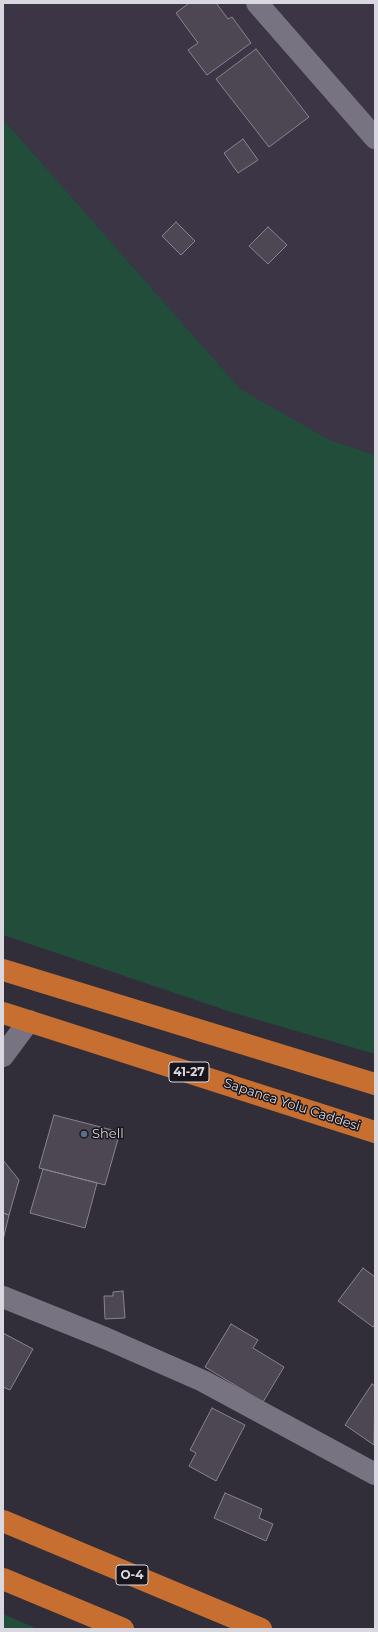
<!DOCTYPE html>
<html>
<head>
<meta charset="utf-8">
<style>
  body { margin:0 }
  #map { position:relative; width:378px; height:1632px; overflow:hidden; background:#312d39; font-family:Montserrat,sans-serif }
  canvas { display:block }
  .frame { position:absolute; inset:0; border:4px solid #d9d7df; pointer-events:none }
</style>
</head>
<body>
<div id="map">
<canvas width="378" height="1632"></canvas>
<div class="frame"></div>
</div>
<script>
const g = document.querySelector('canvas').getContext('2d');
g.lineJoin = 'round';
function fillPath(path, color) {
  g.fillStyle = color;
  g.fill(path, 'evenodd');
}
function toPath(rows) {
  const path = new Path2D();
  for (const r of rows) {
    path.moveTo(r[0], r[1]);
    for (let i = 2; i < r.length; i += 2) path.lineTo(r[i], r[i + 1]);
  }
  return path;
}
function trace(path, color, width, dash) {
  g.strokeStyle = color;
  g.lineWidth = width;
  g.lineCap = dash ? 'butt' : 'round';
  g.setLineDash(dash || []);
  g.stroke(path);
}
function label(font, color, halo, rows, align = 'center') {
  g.font = font + ' Montserrat,sans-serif';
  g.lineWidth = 3;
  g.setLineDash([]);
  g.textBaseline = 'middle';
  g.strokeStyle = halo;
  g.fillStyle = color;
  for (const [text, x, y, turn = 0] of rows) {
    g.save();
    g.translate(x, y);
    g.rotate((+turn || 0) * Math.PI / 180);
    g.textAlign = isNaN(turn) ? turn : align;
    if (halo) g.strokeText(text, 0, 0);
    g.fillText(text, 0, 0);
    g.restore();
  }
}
fillPath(toPath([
  [3,3,375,3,375,455,328,439,240,390,3,119]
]), '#3b3546');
fillPath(toPath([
  [3,119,240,389,328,439,375,455,375,1054,231,1012,3,935],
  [3,1614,38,1629,3,1629]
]), '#214d3a');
const building = toPath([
  [189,3,216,3,228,19,232,17,251,43,207,75,188,50,198,43,176,13,189,3],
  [256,49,309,117,269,147,216,79,256,49],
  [243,139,258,160,238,173,224,153,243,139],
  [176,222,195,241,181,255,162,236,176,222],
  [268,227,287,245,268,264,249,246,268,227],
  [54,1115,120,1132,105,1185,39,1168,54,1115],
  [3,1160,19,1180,9,1215,3,1213,3,1160],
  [43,1169,97,1183,85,1228,30,1213,43,1169],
  [3,1213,9,1215,3,1240,3,1213],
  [363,1268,375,1277,375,1324,373,1327,338,1301,363,1268],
  [123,1291,125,1318,105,1319,104,1296,113,1296,113,1292,123,1291],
  [231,1324,258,1340,253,1348,284,1367,263,1402,205,1367,231,1324],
  [3,1333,33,1349,10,1390,3,1387,3,1333],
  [372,1384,375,1386,374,1445,345,1425,372,1384],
  [212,1408,245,1425,216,1481,189,1466,196,1453,190,1450,212,1408],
  [225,1493,262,1509,259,1518,273,1524,266,1541,214,1518,225,1493]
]);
fillPath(building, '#4d4754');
trace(building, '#898391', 1);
trace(toPath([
  [257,3,375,138],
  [3,1056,29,1021],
  [3,1297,105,1338,203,1381,375,1474]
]), '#787381', 22);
trace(toPath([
  [3,970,375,1084],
  [3,1013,375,1132],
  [3,1521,261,1629],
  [3,1579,123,1629]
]), '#c76f30', 22);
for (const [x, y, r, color] of [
  [84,1134,4,"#5c6f8a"]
]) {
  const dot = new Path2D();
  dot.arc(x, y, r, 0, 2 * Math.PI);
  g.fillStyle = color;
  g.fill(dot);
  trace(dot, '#18161c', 1.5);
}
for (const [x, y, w] of [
  [189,1072,40],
  [132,1575,32]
]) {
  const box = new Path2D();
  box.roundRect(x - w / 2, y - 10, w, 20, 3);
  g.fillStyle = '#18161c';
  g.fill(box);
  trace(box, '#d9d7df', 1);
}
label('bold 12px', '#d9d7df', null, [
  ["41-27",189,1072],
  ["O-4",132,1575]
]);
label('13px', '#d9d7df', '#18161c', [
  ["Sapanca Yolu Caddesi",292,1105,18]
]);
label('13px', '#d9d7df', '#18161c', [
  ["Shell",92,1134]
], 'left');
</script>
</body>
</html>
